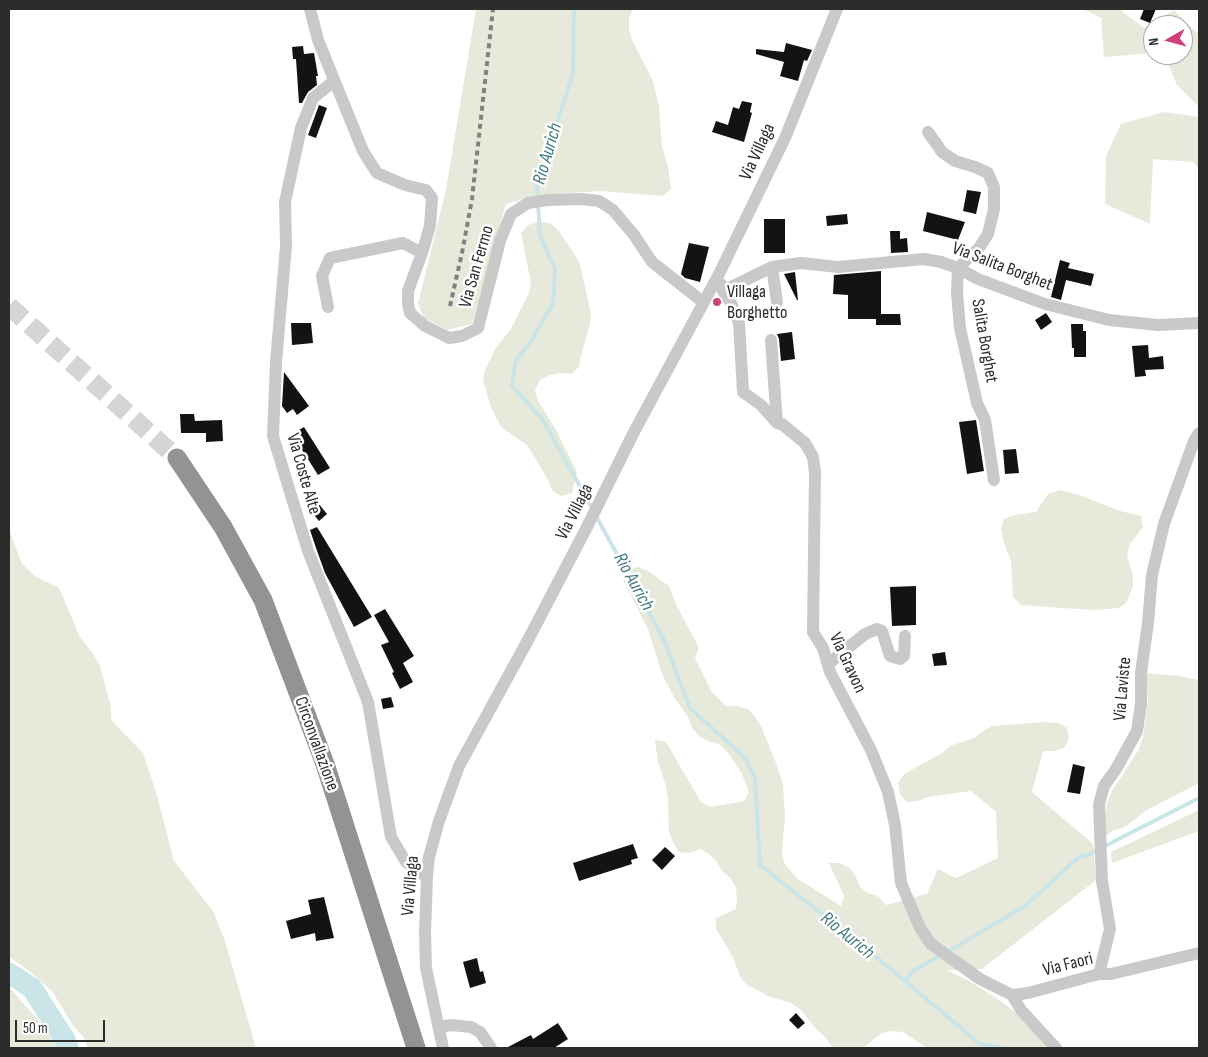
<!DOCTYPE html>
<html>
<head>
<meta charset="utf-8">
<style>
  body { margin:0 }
  #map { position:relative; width:1208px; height:1057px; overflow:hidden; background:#fff; font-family:"Sofia Sans Condensed",sans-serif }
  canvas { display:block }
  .frame { position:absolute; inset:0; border:10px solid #2c2c2c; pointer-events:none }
  .north { position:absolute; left:1143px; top:15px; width:50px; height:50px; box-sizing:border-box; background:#fff; border:1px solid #ababab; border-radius:50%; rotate:263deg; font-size:14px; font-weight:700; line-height:20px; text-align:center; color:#2c2c2c }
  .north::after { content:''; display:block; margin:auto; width:18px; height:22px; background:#d2407a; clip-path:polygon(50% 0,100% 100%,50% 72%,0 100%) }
  .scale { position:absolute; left:15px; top:1020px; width:90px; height:22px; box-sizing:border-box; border:2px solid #2c2c2c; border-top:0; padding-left:6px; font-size:15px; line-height:18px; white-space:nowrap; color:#2c2c2c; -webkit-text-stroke:4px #fff; paint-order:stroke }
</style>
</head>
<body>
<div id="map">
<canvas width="1208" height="1057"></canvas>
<div class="frame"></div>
<div class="north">N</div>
<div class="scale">50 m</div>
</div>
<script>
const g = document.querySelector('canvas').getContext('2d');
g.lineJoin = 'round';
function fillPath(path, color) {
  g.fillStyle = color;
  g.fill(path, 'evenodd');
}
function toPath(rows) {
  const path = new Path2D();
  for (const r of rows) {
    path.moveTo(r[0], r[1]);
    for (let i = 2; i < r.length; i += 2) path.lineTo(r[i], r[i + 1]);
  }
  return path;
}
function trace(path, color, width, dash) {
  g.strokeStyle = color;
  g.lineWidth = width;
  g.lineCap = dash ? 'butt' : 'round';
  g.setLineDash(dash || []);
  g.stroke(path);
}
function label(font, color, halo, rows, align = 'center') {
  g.font = font + ' "Sofia Sans Condensed",sans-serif';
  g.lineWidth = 5;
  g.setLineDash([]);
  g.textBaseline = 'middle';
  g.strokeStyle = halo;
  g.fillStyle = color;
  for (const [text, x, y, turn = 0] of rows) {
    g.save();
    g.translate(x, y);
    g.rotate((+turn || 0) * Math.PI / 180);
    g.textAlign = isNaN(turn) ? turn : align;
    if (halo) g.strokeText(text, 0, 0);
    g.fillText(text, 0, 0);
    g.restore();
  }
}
fillPath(toPath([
  [476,9,633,9,629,18,629,29,632,40,653,81,659,106,662,146,668,167,671,189,663,196,601,191,538,195,506,204,472,324,447,330,424,318,418,303,446,190],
  [1083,9,1119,9,1144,28,1174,10,1194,30,1199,33,1199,107,1177,85,1164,55,1183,55,1183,25,1153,25,1153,53,1104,57,1101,18],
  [1164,112,1199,117,1199,169,1193,162,1153,159,1150,224,1105,204,1106,156,1121,124],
  [539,222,550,223,558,230,577,258,581,268,591,314,590,324,581,356,579,367,571,374,560,373,550,375,540,380,535,390,538,401,555,428,577,472,572,493,561,496,552,490,548,480,528,446,501,427,491,407,483,380,485,370,490,360,495,349,511,329,529,293,531,283,521,233,528,225],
  [1059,490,1080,495,1120,511,1141,516,1143,527,1130,544,1127,555,1133,576,1133,587,1126,603,1119,608,1094,610,1033,606,1021,605,1013,597,1011,561,1003,540,1001,529,1004,519,1015,515,1036,512,1048,494],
  [9,525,11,535,22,564,35,576,59,588,80,637,93,654,100,666,111,707,111,720,143,753,156,792,174,861,213,911,225,941,256,1048,88,1048,84,1038,72,1024,52,991,28,970,9,957],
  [638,567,648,571,669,586,677,606,699,648,695,658,711,691,726,706,737,706,748,709,755,717,761,726,776,763,783,784,785,817,782,852,784,863,798,879,841,906,844,896,829,863,840,863,850,868,856,877,860,887,868,893,879,897,886,905,927,894,938,869,956,878,998,858,996,812,971,791,928,797,918,801,907,802,900,794,898,783,904,774,942,753,950,746,974,738,983,731,992,726,1043,722,1058,723,1067,728,1069,739,1064,748,1054,751,1043,751,1032,792,1093,844,1096,880,982,969,947,970,971,982,1005,1004,1018,1015,1049,1048,927,1048,903,1032,892,1031,882,1033,863,1048,833,1048,824,1036,816,1029,800,1009,791,1003,770,997,757,990,747,985,740,977,733,957,716,929,716,918,736,909,737,899,736,888,731,879,722,871,717,862,709,854,700,849,690,853,679,852,673,842,669,832,668,800,666,786,658,762,655,740,666,742,701,802,710,807,744,801,749,792,741,772,729,754,719,744,708,741,699,736,692,728,688,717,674,697,662,674,648,629,623,580,627,570],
  [1146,673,1179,676,1199,680,1199,783,1145,811,1125,827,1114,830,1100,840,1107,803,1112,791,1138,751,1143,737,1148,701],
  [1199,810,1199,831,1112,863,1111,852],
  [9,969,41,995,58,1017,69,1048,66,1048,55,1018,38,995,9,975],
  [9,987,40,1022,57,1048,9,1048]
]), '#e7e9db');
trace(toPath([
  [574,9,573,73,537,186,540,236,555,269,553,303,533,338,515,362,512,386,543,420,593,510],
  [596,516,664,640,690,708,746,759,755,778,760,865,880,960,980,1044,1003,1048],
  [1103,847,1199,798],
  [947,952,1025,906,1079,857,1086,856,1097,850],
  [905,981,913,971,941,955]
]), '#c9e5e7', 4);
trace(toPath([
  [9,973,32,988,65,1040,68,1048]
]), '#c9e5e7', 21);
fillPath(toPath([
  [1144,9,1156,9,1150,23,1140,19],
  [786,43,812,50,807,61,804,60,798,81,780,76,784,62,756,54,756,49,784,52],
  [303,46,304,54,314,53,318,76,316,76,317,85,308,92,302,103,299,103,296,59,293,59,292,47],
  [742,101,752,103,750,112,752,113,744,142,712,132,716,121,728,125,733,107,739,109],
  [319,105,327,108,316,138,308,135],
  [967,190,981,192,976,214,963,211],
  [927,212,965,222,958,240,923,231],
  [847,214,848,224,827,226,826,216],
  [764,219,785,219,785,253,764,253],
  [890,231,900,231,900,239,907,238,908,252,891,253],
  [689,243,709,247,700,282,685,278,681,274],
  [1060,260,1070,263,1068,268,1094,274,1091,286,1066,280,1061,300,1051,297],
  [881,271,881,314,900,314,901,325,876,325,876,319,848,319,848,295,833,294,834,275],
  [795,272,798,300,797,300,784,274],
  [1046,313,1052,322,1041,330,1035,320],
  [291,323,311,323,313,343,292,345],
  [1071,324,1083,324,1083,331,1086,331,1086,357,1074,357,1074,348,1072,348],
  [792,332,795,359,781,361,779,339,777,334],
  [1148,345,1149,358,1163,356,1164,369,1145,370,1146,376,1135,377,1132,346],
  [284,372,309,406,297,415,293,409,287,413,282,406],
  [180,414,194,414,195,421,222,420,223,441,206,442,206,433,181,433],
  [976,420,984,471,967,474,959,422],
  [304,427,330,468,318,475,292,434],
  [1016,449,1019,473,1005,474,1003,450],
  [318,503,327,514,319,521,310,510],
  [317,527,372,617,354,627,325,573,316,548,310,530],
  [916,586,916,625,892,626,890,587],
  [385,609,414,656,403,663,413,682,400,689,392,673,394,672,381,645,389,642,374,615],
  [945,652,947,665,934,666,932,654],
  [391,697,394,707,383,709,381,699],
  [1073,764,1085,767,1080,794,1067,792],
  [633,844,638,858,631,860,632,864,579,881,573,863],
  [665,847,675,856,662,870,652,860],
  [324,897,334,938,316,941,315,933,291,939,286,921,311,914,308,900],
  [477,958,480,972,483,971,486,983,470,988,463,962],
  [796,1013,805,1023,798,1029,789,1020],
  [558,1023,568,1039,554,1048,506,1048,531,1035,533,1039]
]), '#131313');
trace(toPath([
  [9,306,177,458]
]), '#d5d5d5', 19, [19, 9]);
trace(toPath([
  [310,9,318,40,363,151,377,173,405,185,426,190,432,198,430,226,422,253,408,291,408,304,410,313,425,326,449,338,462,336,478,328,500,241,511,214,528,203,548,200,582,199,599,201,613,210,634,235,652,262,703,302],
  [334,81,313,98,301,128,285,202,286,246,276,362,273,436,308,551,368,702,391,837,406,862,427,877],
  [928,132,942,152,955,161,975,167,988,173,994,187,994,209,988,234,979,248,958,268,957,293,960,328,977,403,985,420,994,480],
  [772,267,777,302],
  [721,284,723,291,772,267,801,263,838,267,924,259,941,262,958,268,978,279,1045,304,1109,320,1158,325,1199,323],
  [723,291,731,303,739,323,743,392,761,405,777,423,782,424,805,443,813,457,815,472,813,632,823,648,830,672,871,750,888,792,895,825,901,883,920,928,931,944,980,979,1012,995],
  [328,307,322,276,330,258,403,243,422,253],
  [771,340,777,423],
  [828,664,865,634,877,629,882,631,890,656,900,659,904,656,905,636],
  [1099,974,1110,929,1102,881,1099,804,1104,786,1116,769,1137,731,1141,704,1141,673,1148,623,1152,575,1164,524,1194,441,1199,433],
  [1012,995,1028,993,1099,974,1111,974,1199,953],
  [1012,995,1021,1010,1056,1048],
  [439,1027,451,1025,471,1027,480,1032,491,1048],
  [443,1048,426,968,425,933,427,877,429,857,439,821,459,766,528,640,587,527,634,432,719,274,785,138,837,9]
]), '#c9c9c9', 12);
trace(toPath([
  [177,458,223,527,263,600,325,764,416,1048]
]), '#939393', 19);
trace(toPath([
  [450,306,462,253,472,199,493,9]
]), '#818181', 4, [5, 4]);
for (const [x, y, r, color] of [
  [717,302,5,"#d2407a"]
]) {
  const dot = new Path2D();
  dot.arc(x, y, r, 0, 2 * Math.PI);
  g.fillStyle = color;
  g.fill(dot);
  trace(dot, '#fff', 2);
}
label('18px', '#2c2c2c', '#fff', [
  ["Via Villaga",758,152,-65],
  ["Via San Fermo",477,267,-74],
  ["Via Salita Borghet",1002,267,21],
  ["Salita Borghet",984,341,80],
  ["Via Coste Alte",303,474,74],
  ["Via Villaga",575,512,-63],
  ["Via Gravon",847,663,65],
  ["Via Laviste",1123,689,-85],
  ["Circonvallazione",316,744,70],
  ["Via Villaga",411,886,-85],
  ["Via Faori",1068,965,-14]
]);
label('18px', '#2c2c2c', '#fff', [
  ["Villaga",727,292],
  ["Borghetto",727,313]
], 'left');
label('italic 19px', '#417b7f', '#fff', [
  ["Rio Aurich",548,154,-74],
  ["Rio Aurich",633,582,61],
  ["Rio Aurich",847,936,39]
]);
</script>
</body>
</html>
